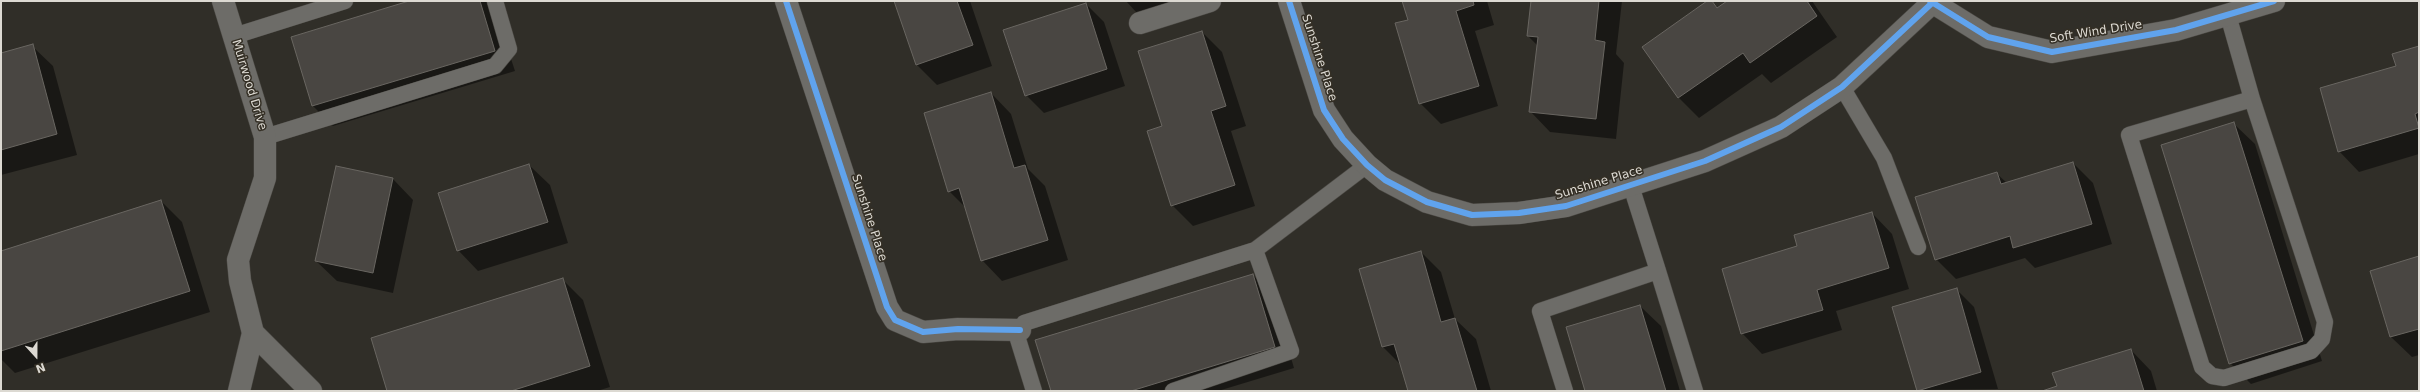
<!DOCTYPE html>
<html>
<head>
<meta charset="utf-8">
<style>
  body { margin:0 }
  #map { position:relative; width:2420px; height:392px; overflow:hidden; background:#302e28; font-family:"DejaVu Sans",sans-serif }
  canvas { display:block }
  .frame { position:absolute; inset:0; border:2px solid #dcd9d2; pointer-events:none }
  .north { position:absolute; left:16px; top:336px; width:40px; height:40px; -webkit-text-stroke:3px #342f25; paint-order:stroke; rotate:159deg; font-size:11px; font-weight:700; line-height:16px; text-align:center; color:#dcd9d2 }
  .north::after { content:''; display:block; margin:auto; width:14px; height:18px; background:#dcd9d2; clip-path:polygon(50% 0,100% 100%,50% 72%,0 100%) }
</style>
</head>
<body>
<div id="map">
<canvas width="2420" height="392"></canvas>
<div class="frame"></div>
<div class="north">N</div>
</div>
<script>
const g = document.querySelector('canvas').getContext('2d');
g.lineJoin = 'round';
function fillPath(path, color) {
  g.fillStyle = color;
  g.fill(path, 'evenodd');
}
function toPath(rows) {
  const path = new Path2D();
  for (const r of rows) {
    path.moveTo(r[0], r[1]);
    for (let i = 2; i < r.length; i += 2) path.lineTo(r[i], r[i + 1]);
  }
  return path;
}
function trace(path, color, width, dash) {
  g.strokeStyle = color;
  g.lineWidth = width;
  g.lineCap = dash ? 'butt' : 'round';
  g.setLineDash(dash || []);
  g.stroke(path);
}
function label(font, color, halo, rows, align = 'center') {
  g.font = font + ' "DejaVu Sans",sans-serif';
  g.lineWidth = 3;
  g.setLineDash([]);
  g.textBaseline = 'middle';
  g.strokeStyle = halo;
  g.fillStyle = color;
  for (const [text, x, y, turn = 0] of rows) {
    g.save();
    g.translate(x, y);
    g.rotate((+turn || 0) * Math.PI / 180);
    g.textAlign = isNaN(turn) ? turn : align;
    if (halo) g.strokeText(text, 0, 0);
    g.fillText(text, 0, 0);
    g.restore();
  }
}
fillPath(toPath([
  [412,1,492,1,515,71,333,126,313,106,292,37],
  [895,1,970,1,992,66,937,85,917,65],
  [1126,1,1209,1,1147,24],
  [1403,1,1487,1,1494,25,1475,31,1498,106,1441,124,1420,103,1409,21],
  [1532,1,1622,1,1616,54,1624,63,1616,139,1550,132,1530,111,1538,46,1528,36],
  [1709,1,1718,8,1728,1,1812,1,1837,37,1771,83,1762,74,1699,118,1678,97],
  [1086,4,1104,22,1125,86,1044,113,1026,95],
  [1202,32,1222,52,1246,126,1231,131,1255,206,1193,226,1172,205,1163,127],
  [32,46,53,66,77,155,1,175,1,54],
  [2419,47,2419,154,2359,172,2339,151,2397,67],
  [991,93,1011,114,1028,169,1045,186,1068,260,1002,281,982,260,966,208,949,191],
  [2234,124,2255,144,2322,361,2251,384,2230,363],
  [2073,163,2093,183,2112,244,2035,268,2025,258,1956,279,1936,259,1996,173,2007,183],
  [529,165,550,185,568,243,478,271,458,250],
  [393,179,413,200,393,293,337,281,316,261],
  [161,201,182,222,210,312,15,373,1,359,1,252],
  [1872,213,1892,234,1909,289,1836,311,1842,330,1762,354,1742,333,1798,247],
  [1421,252,1441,272,1455,319,1476,339,1491,391,1409,391,1401,365,1383,347],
  [2419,257,2419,355,2412,357,2391,337],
  [1253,275,1273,296,1294,368,1218,391,1052,391],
  [563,280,583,300,610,387,597,391,388,391],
  [1956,289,1974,307,1998,389,1918,390],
  [1640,306,1661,326,1680,391,1586,391],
  [2131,350,2151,371,2157,391,2045,391,2058,387]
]), '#0007');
const building = toPath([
  [409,1,480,1,495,51,312,106,291,37,409,1],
  [894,1,957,1,973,45,916,65,894,1],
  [1402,1,1473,1,1474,5,1456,11,1479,86,1419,104,1395,23,1408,20,1402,1],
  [1531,1,1599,1,1595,40,1605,42,1596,119,1529,112,1538,37,1527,36,1531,1],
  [1707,1,1712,1,1717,8,1727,1,1807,1,1817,16,1750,63,1743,53,1678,98,1642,47,1707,1],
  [1086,3,1107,69,1025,96,1003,30,1086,3],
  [1202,31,1226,106,1211,111,1235,185,1171,206,1147,131,1162,126,1138,51,1202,31],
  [33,44,57,134,1,150,1,53,33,44],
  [2419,46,2419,112,2415,114,2419,128,2338,152,2320,88,2396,66,2392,54,2419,46],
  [991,92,1014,168,1025,165,1048,240,981,261,959,188,948,192,924,113,991,92],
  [2234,122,2303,341,2229,364,2161,145,2234,122],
  [2073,162,2092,224,2013,248,2010,236,1935,260,1915,197,1997,172,2001,184,2073,162],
  [529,164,548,222,457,251,438,193,529,164],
  [336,166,393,178,373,273,315,261,336,166],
  [161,200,190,291,1,351,1,251,161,200],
  [1872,212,1889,268,1817,290,1823,310,1741,334,1722,269,1797,246,1794,235,1872,212],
  [1421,251,1441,322,1455,318,1477,391,1408,391,1394,344,1382,347,1359,269,1421,251],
  [2419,256,2419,329,2390,337,2370,271,2419,256],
  [1253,274,1275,347,1131,391,1051,391,1035,340,1253,274],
  [563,278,590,366,511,391,387,391,371,338,563,278],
  [1957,288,1981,372,1917,391,1892,307,1957,288],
  [1640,305,1666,391,1585,391,1566,327,1640,305],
  [2131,349,2144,391,2042,391,2057,386,2052,373,2131,349]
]);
fillPath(building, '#494642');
trace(building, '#696661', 1);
const lane = toPath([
  [2228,15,2252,99],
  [234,36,345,1],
  [1842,87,1884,158,1918,247],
  [2252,99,2325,322,2322,339,2311,351,2224,378,2212,376,2202,367,2129,135,2252,99],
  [265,137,495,66,509,49,495,1],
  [1631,186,1658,271],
  [1255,250,1367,165],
  [1034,391,1017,336,1024,323,1255,250,1291,351,1173,391],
  [1565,391,1540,311,1658,271,1695,391]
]);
const street = toPath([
  [223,1,265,137,265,178,238,260,240,281,253,333],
  [786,1,887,307,895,320,923,332,958,329,1020,330],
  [1289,1,1324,110,1343,139,1367,165,1385,180,1427,202,1472,215,1519,213,1566,206,1705,161,1781,127,1842,87,1932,3],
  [1930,1,1988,37,2052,52,2176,30,2274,1],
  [1140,23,1210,1],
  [239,391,253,333,311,391]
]);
trace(lane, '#4b4944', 17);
trace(street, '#4b4944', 23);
trace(lane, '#6d6c68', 16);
trace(street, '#6d6c68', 22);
trace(toPath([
  [786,1,887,307,895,320,923,332,958,329,1020,330],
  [1289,1,1324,110,1343,139,1367,165,1385,180,1427,202,1472,215,1519,213,1566,206,1705,161,1781,127,1842,87,1932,3],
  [1930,1,1988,37,2052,52,2176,30,2274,1]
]), '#60a3ed', 6);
label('12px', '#dcd9d2', '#342f25', [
  ["Soft Wind Drive",2096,32,-9],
  ["Sunshine Place",1319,58,72],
  ["Muirwood Drive",249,85,73],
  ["Sunshine Place",1599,183,-17],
  ["Sunshine Place",869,218,72]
]);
</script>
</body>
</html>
